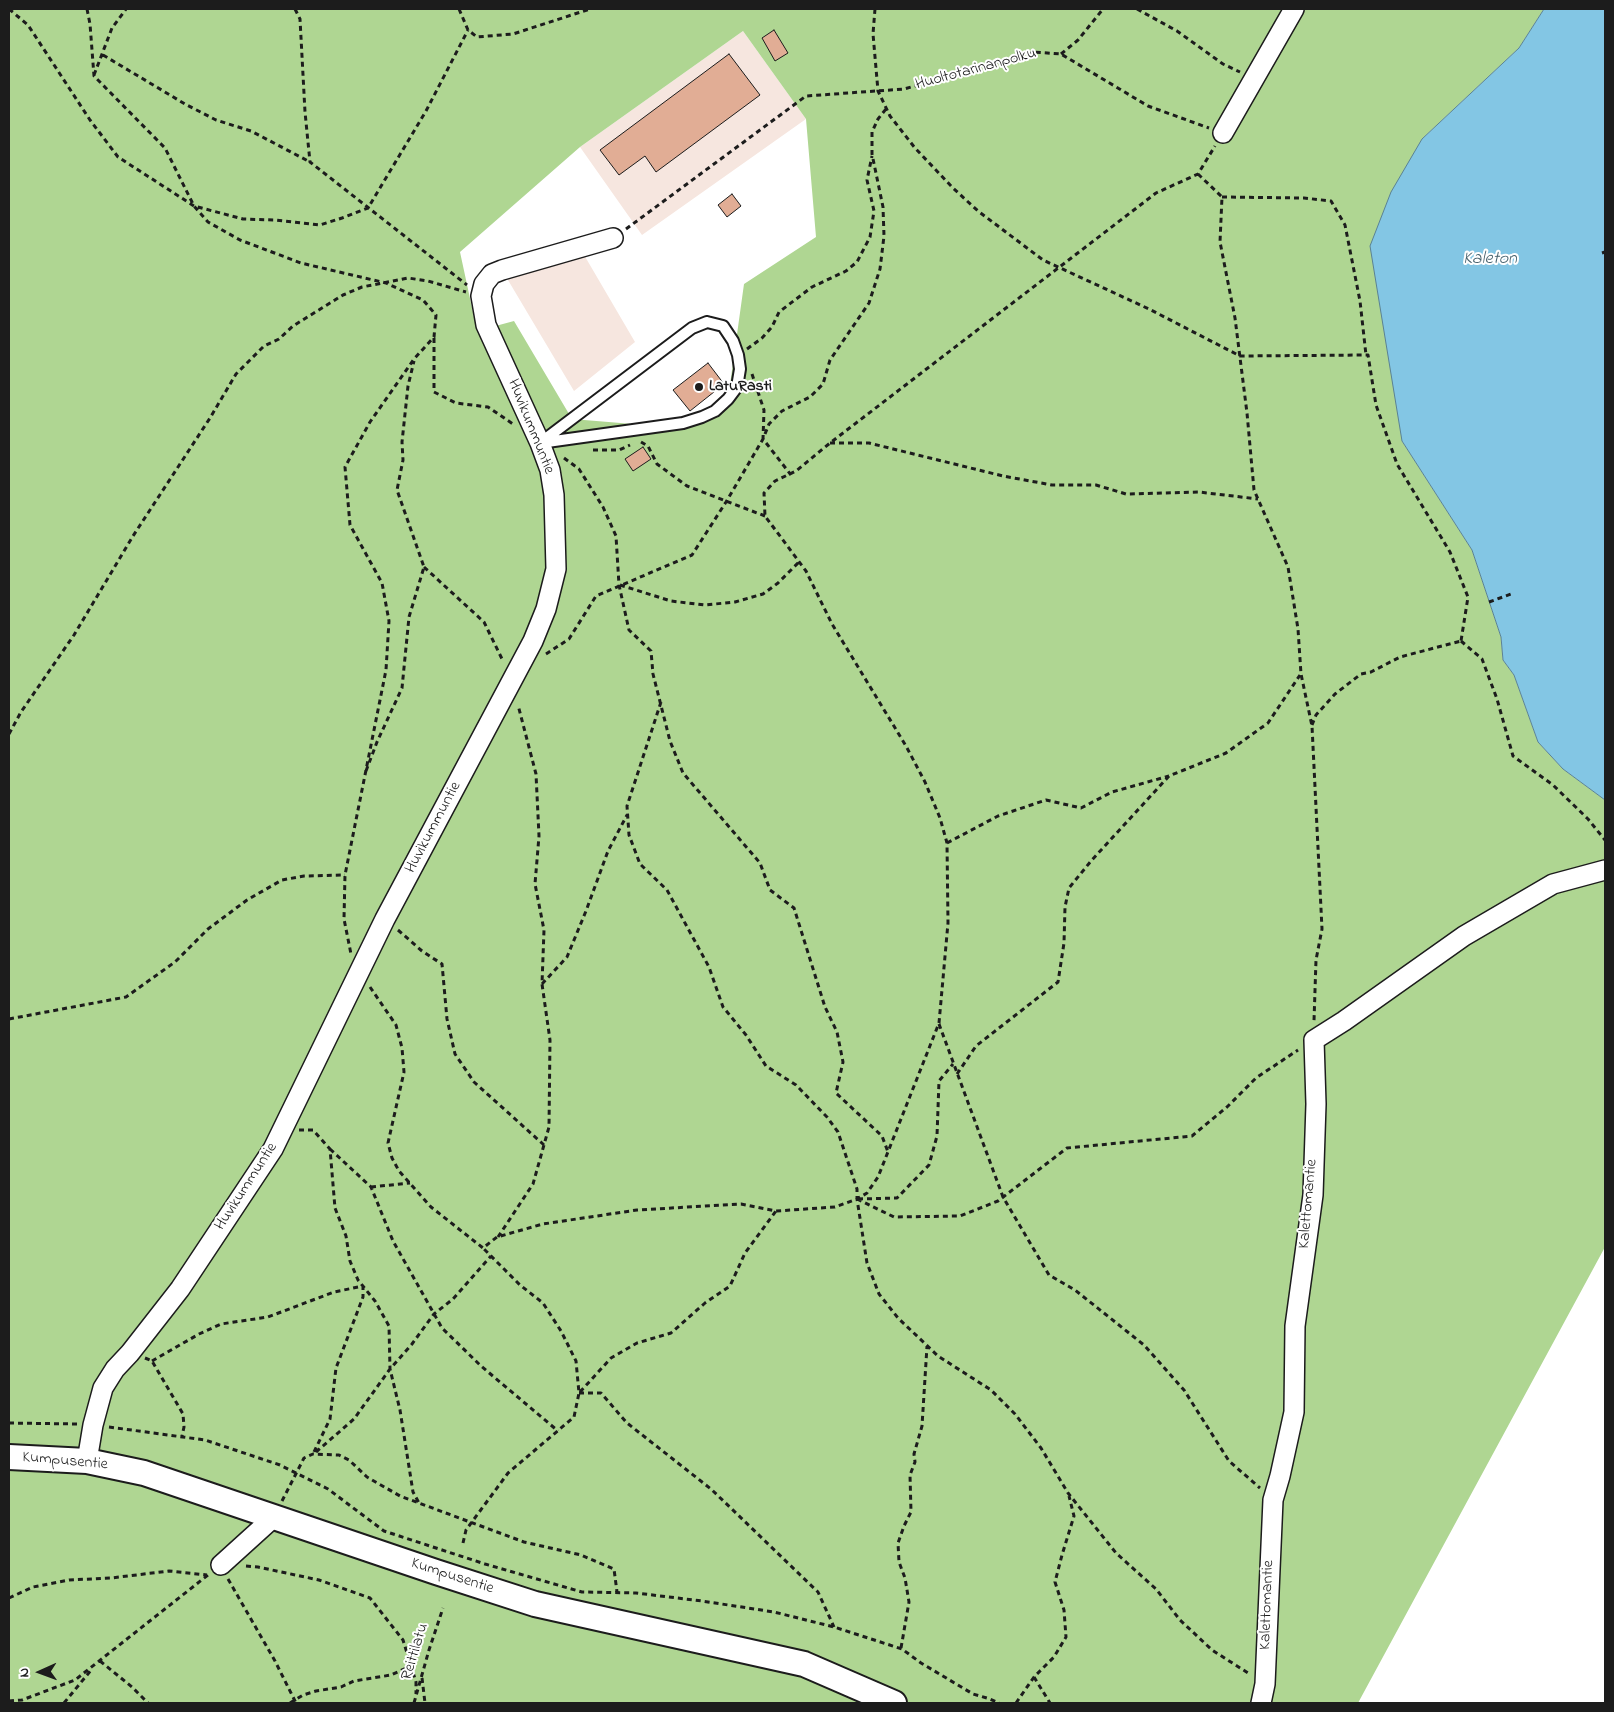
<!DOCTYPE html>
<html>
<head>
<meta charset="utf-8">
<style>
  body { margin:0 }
  #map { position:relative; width:1614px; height:1712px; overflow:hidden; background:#fff; font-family:"Indie Flower",sans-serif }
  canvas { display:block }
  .frame { position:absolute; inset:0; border:10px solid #1c1c1c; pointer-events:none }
  .north { position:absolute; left:15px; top:1647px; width:50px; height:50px; -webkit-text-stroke:4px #fff; paint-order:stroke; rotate:268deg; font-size:14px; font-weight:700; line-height:20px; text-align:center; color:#1c1c1c }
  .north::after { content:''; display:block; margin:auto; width:18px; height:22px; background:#1c1c1c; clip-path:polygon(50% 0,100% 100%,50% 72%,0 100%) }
</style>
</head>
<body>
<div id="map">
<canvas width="1614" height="1712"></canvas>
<div class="frame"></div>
<div class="north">N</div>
</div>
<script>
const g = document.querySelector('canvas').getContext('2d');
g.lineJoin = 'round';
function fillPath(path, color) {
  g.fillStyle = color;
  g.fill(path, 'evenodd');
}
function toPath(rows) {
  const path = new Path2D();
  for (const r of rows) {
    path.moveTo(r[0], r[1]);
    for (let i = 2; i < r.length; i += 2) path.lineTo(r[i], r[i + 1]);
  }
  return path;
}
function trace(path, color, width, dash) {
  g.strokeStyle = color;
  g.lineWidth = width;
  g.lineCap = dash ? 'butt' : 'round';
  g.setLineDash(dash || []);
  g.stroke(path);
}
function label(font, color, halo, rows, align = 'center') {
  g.font = font + ' "Indie Flower",sans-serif';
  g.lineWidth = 4;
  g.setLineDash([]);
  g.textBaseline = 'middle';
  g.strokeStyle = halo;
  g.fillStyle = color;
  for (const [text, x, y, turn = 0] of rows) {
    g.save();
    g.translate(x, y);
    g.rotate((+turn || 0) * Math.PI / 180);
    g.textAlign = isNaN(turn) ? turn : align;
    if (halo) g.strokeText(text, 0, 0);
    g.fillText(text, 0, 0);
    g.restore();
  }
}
fillPath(toPath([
  [743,31,806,119,642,235,580,147],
  [580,248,635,342,574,391,502,270]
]), '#f6e6df');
fillPath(toPath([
  [9,9,1544,9,1519,48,1422,139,1402,441,1472,550,1501,637,1503,660,1514,675,1538,742,1563,769,1605,800,1605,1247,1358,1703,9,1703],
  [743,31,806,119,816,237,744,284,728,399,702,417,657,426,572,419,514,321,477,331,460,252,580,147]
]), '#afd692');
const water = toPath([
  [1544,9,1605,9,1605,800,1563,769,1538,742,1514,675,1503,660,1501,637,1472,550,1402,441,1370,246,1391,192,1422,139,1519,48,1544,9]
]);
fillPath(water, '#83c6e4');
trace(water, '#5a8294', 1);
const building = toPath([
  [774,30,788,53,775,61,762,38,774,30],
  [729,54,760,95,656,172,645,156,619,175,600,150,729,54],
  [732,194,741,206,727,217,718,205,732,194],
  [708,363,724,384,690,411,673,390,708,363],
  [643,447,651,459,633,471,625,459,643,447]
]);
fillPath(building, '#e1ad95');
trace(building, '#1c1c1c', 1);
const service = toPath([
  [707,322,723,326,733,341,738,355,740,369,737,387,728,399,715,411,702,417,683,423,540,443,692,328,707,322]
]);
const minor = toPath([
  [1223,133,1294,9],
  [87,1461,93,1425,103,1388,115,1369,130,1353,180,1289,273,1149,385,919,533,641,546,609,556,569,554,495,550,470,540,443,486,325,481,296,484,284,492,274,502,270,613,238],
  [221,1565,274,1517],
  [1261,1703,1265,1684,1273,1500,1280,1476,1294,1412,1295,1326,1313,1195,1316,1104,1314,1040,1344,1021,1464,936,1553,884,1605,870]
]);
const tertiary = toPath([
  [9,1457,87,1461,144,1473,436,1572,535,1604,804,1664,894,1703]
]);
trace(service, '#1c1c1c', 14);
trace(minor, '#1c1c1c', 22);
trace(tertiary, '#1c1c1c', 28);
trace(toPath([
  [9,9,28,25,90,120,118,157,194,206,243,219,275,220,320,225,342,218,368,208,426,111,468,30],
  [87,9,90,24,94,76,165,148,194,206,208,222,240,240,301,263,386,283,423,300,436,315,434,337,414,359,370,422,345,467,350,525,382,583,389,621,386,670,345,875,344,919,351,954],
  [295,9,300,19,305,112,310,162,467,285],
  [459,9,468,30,477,37,513,34,590,9],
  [875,9,873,34,878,91,890,116,915,148,953,188,978,211,1043,260,1149,309,1240,356,1368,355,1376,405,1397,464,1450,552,1468,597,1461,641],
  [1137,9,1177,31,1223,64,1240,72],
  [1061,54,1078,40,1103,9],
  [103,55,185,104,216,120,251,131,310,162],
  [94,75,112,28,126,9],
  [1198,174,1222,197,1220,242,1235,318,1247,413,1254,490,1288,567,1298,629,1301,674,1312,726,1322,929,1316,960,1314,1021],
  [1222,197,1304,198,1331,201,1345,225,1360,301,1366,355],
  [626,229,806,96,904,89,1034,52,1061,54,1148,106,1209,128],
  [1602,253,1605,252],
  [434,338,434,392,456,403,488,407,513,424],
  [747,349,762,338,772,327,779,312,812,287,846,271,857,262,870,237,874,211,867,180,872,156],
  [752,374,764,410,763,439,791,475],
  [641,442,648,446,657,464,687,486,765,516],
  [830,443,869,443,1003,476,1052,485,1096,485,1126,494,1199,492,1258,499],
  [593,450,619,450,630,445],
  [564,458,579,469,603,507,616,536,619,585,629,630,651,651,653,674,670,741,683,773,760,863,770,890,794,908,825,1007,837,1032,843,1062,836,1093,882,1136,888,1152],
  [424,567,484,622,503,661],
  [620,585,671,601,705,605,735,602,763,594,778,583,799,562],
  [1489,602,1514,593],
  [1461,641,1482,659,1497,699,1513,756,1553,785,1588,819,1605,840],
  [546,654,569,639,596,596,692,555,726,502,763,439,769,424,782,411,810,397,823,384,830,360,869,303,880,269,884,236,883,207,872,154,872,132,878,119,886,109],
  [661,702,627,806,629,835,640,864,667,890,709,967,723,1007,746,1035,766,1066,796,1085,827,1117,838,1132,857,1189,857,1199,867,1263,879,1294,898,1318,938,1356,991,1390,1015,1414,1041,1448,1068,1493,1116,1553,1156,1589,1180,1620,1212,1650,1248,1673],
  [1312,725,1316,715,1335,694,1361,674,1371,672,1400,657,1461,641],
  [9,734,21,712,74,635,133,536,210,418,236,374,264,346,279,339,293,326,343,295,362,287,408,278,428,281,466,292],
  [366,771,377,742,402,688,409,617,424,567,397,490,403,460,402,442,408,386,414,361],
  [947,843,998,816,1046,800,1081,808,1112,792,1169,776],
  [398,930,422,951,442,964,447,1019,455,1054,474,1082,544,1145],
  [542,984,567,957,586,911,608,851,627,815],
  [370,987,396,1025,402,1048,404,1072,388,1143,392,1158,399,1171,431,1207,483,1248,497,1237,543,1224,637,1210,741,1204,776,1211,835,1207,857,1199,867,1193,878,1177,939,1023,948,923,947,843,940,818,925,782,906,746,832,624,806,571,765,516,764,493,775,481,796,471,830,443,1156,193,1198,174,1215,146],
  [9,1019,126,997,175,962,208,929,247,900,282,880,304,876,345,875],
  [939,1024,1003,1197,1049,1275,1075,1290,1144,1345,1184,1390,1229,1461,1260,1488],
  [957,1074,976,1046,1058,982,1064,943,1065,907,1069,888,1091,861,1169,776,1226,753,1268,723,1300,675],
  [299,1130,313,1130,330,1149,335,1208,346,1236,350,1261,358,1280,375,1301,389,1326,390,1369,400,1410,413,1492,419,1503],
  [330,1149,371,1187,393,1241,442,1328,481,1366,558,1431],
  [371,1187,410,1183],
  [857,1199,894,1217,960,1216,998,1201,1067,1148,1192,1136,1227,1107,1256,1078,1298,1050],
  [858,1199,897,1198,929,1165,937,1136,939,1081,953,1064],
  [498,1237,533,1184,549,1127,550,1040,542,984,544,930,535,884,539,836,536,774,518,705],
  [145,1358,152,1361,183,1414,184,1427,182,1436],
  [152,1361,199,1334,221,1324,268,1317,334,1292,363,1286,363,1297,336,1368,330,1419,313,1454],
  [580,1392,611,1358,637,1343,671,1333,705,1303,730,1286,745,1253,776,1211],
  [579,1393,601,1393,627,1423,711,1489,818,1592,834,1627],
  [9,1423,78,1424],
  [109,1427,205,1440,280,1465,328,1489,384,1531,485,1564,582,1592,636,1593,702,1601,774,1612,834,1627,902,1649,921,1663,973,1694,990,1699,999,1703],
  [316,1452,354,1419,390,1369,412,1344,434,1314,453,1299,491,1256],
  [282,1501,304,1458,313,1454,339,1455,349,1460,367,1477,400,1496,524,1542,581,1555,614,1569,617,1592],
  [463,1543,466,1530,508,1473,574,1417,579,1393,576,1361,561,1331,543,1303,520,1285,483,1248],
  [246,1566,258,1567,319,1580,370,1598,403,1640,416,1682,416,1694],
  [228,1579,275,1661,296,1703],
  [9,1598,33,1587,69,1580,111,1578,169,1571,207,1575],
  [901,1648,909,1602,905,1578,899,1562,898,1543,904,1526,911,1512,910,1475,915,1462,914,1454,922,1426,927,1346],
  [100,1661,132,1687,148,1703],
  [1034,1677,1050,1703],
  [422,1678,425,1703],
  [9,1701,22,1700,75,1680,208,1575],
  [64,1703,92,1669],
  [290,1703,303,1695,316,1691,341,1687,354,1681,391,1675,411,1666],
  [414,1703,429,1650,443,1608],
  [1016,1703,1034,1677,1054,1657,1066,1637,1064,1610,1055,1582,1062,1555,1074,1516,1069,1496]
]), '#1c1c1c', 3, [5, 4]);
trace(service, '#fff', 10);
trace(minor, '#fff', 19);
trace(tertiary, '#fff', 24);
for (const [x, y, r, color] of [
  [699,387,5,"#1c1c1c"]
]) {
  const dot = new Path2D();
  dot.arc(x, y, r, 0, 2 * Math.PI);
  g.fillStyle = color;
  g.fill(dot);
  trace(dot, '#fff', 2);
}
label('16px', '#1c1c1c', '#fff', [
  ["Huoltotarinanpolku",976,70,-15],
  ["Huvikummuntie",530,427,68],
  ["Huvikummuntie",434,828,-62],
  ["Huvikummuntie",247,1187,-57],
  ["Kalettomantie",1309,1204,-85],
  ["Kumpusentie",65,1462,5],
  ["Kumpusentie",452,1577,18],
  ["Kalettomantie",1268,1605,-88],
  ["Reittilatu",416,1652,-73]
]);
label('bold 16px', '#1c1c1c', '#fff', [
  ["LatuRasti",709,387]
], 'left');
label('italic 18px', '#45606c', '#fff', [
  ["Kaleton",1490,260]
]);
</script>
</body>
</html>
